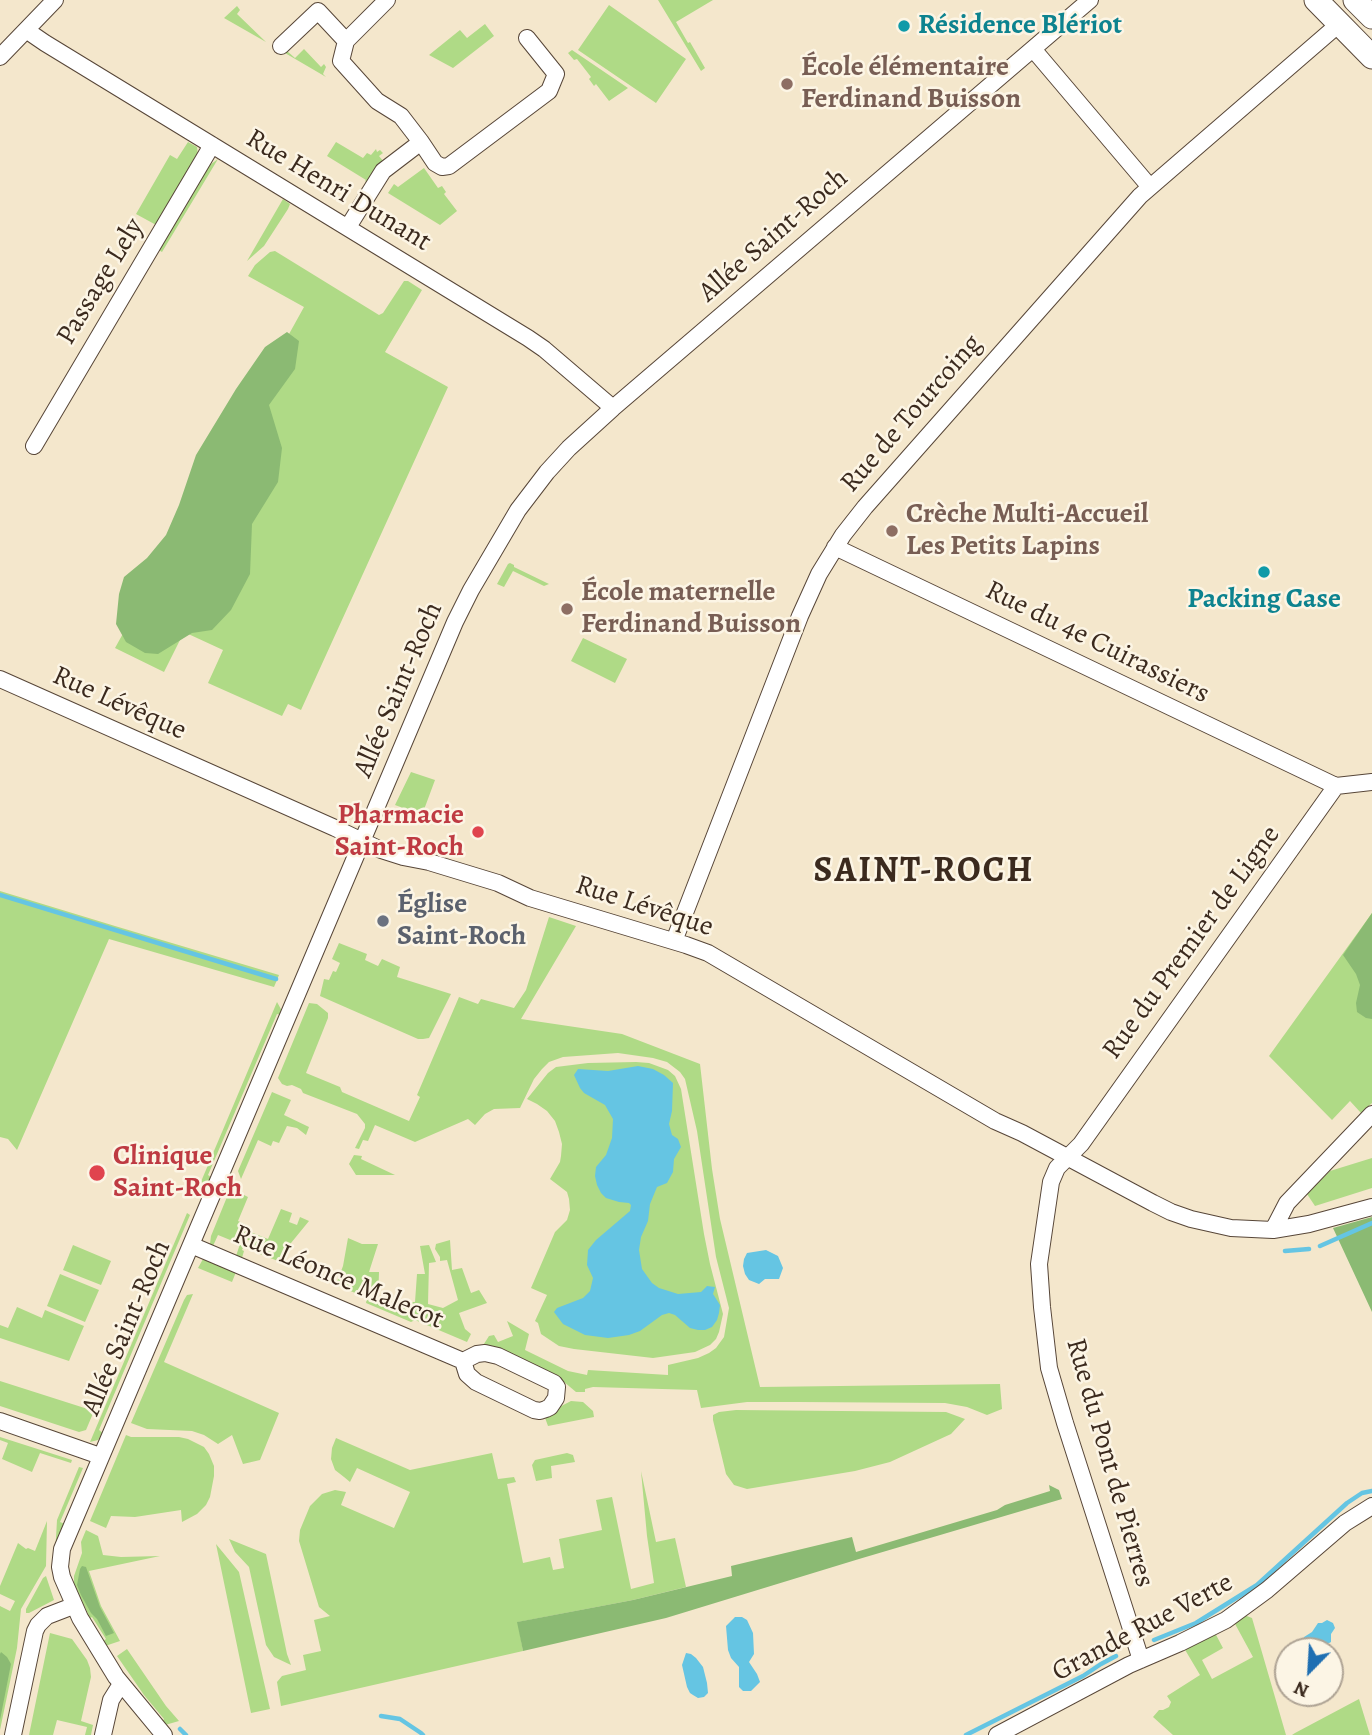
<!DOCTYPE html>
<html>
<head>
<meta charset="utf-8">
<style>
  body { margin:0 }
  #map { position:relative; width:1372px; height:1735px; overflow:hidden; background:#f4e7cc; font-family:Alegreya,serif }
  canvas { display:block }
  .north { position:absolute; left:1274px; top:1637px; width:70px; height:70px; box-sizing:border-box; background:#fcf5e5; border:2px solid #afa495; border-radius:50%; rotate:204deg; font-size:19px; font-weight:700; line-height:28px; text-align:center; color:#3b2a1e }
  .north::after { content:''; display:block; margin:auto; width:24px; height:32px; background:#1f6fb2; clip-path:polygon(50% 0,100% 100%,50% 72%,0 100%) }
</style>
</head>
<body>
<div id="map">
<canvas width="1372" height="1735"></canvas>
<div class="north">N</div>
</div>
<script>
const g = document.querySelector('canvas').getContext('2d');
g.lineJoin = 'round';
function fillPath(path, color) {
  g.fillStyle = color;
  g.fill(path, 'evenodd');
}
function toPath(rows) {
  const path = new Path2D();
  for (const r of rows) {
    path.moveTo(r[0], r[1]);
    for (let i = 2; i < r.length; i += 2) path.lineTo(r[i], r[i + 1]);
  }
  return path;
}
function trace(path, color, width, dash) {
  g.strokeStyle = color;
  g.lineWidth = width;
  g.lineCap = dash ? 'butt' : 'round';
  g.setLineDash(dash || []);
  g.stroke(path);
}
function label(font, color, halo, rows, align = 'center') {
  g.font = font + ' Alegreya,serif';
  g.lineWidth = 5;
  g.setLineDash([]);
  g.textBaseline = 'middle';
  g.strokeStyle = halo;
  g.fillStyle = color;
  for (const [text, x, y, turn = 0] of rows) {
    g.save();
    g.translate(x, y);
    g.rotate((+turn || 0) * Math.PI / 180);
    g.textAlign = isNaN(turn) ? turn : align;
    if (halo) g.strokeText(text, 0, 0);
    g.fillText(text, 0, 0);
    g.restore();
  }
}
fillPath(toPath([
  [658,0,713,0,676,22,688,43,690,42,705,68,701,71],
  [609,5,686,59,656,103,578,50],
  [237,6,240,10,237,14,266,42,224,18],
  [485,24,494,36,453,68,429,55,460,30,467,38],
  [304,49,321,67,324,64,326,67,323,74,326,77,285,53,287,51,295,58],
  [572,50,628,88,609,101,596,84,594,86,589,79,591,77,577,59,574,60,568,53],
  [188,142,197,147,198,156,158,226,136,214,170,155,177,159],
  [336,142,363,158,367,153,371,155,376,149,377,152,380,150,383,153,379,156,384,162,368,183,365,181,366,180,327,156],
  [218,159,162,252,157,249,207,167],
  [424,168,438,188,442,186,446,192,444,194,457,211,440,225,388,193,394,184,398,187],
  [283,199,290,204,288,209,264,246,247,261],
  [275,251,379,315,383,313,404,281,408,281,422,290,385,352,448,387,301,710,288,704,282,716,208,683,223,650,184,632,164,672,115,648,304,307,248,276,255,265,270,252],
  [510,563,514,565,514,567,549,584,544,586,513,571,504,587,497,584,508,564],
  [583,638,627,659,615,683,571,661],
  [411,772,435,780,422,815,395,805],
  [0,891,115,926,279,975,274,987,109,939,17,1150,8,1139,0,1137],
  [1372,913,1372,1103,1361,1113,1350,1101,1332,1120,1269,1056],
  [549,917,576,926,521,1019,622,1034,700,1064,712,1169,720,1219,760,1387,1000,1384,1002,1409,987,1415,967,1407,945,1403,799,1402,747,1402,701,1408,697,1390,593,1387,585,1389,585,1392,576,1392,557,1376,482,1347,489,1336,494,1335,498,1342,513,1336,507,1321,529,1334,525,1350,568,1371,587,1375,588,1370,668,1375,668,1365,698,1358,709,1353,716,1348,724,1337,729,1308,716,1257,697,1131,685,1079,680,1072,667,1062,653,1058,618,1053,563,1057,549,1062,542,1069,534,1079,520,1108,494,1109,485,1114,475,1125,468,1119,415,1142,375,1125,368,1141,363,1140,359,1149,355,1148,365,1128,365,1124,357,1114,303,1093,301,1089,292,1085,287,1086,282,1084,278,1078,309,1003,317,1004,328,1013,328,1018,306,1073,340,1087,342,1092,409,1121,420,1097,417,1095,459,997,478,1004,481,999,514,1008,526,990],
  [339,943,367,954,365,960,378,966,382,959,400,967,397,977,451,994,429,1038,423,1039,418,1039,320,996,324,979,329,980,333,971,336,972,340,963,332,959],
  [277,1002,282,1011,281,1015,277,1014,208,1175,211,1177,210,1180,205,1184,200,1184],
  [636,1062,649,1063,668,1070,675,1076,681,1089,704,1234,710,1264,723,1314,719,1332,716,1339,710,1345,695,1352,653,1358,574,1349,559,1346,541,1334,538,1323,535,1321,547,1295,531,1288,555,1232,567,1220,570,1210,569,1199,567,1192,550,1179,560,1162,561,1156,562,1144,559,1132,555,1121,547,1111,537,1104,527,1099,548,1073,556,1067,588,1063],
  [272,1092,291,1100,284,1115,309,1127,306,1135,297,1128,287,1126,279,1143,273,1141,271,1146,258,1140,241,1179,238,1171],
  [354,1155,362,1156,361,1159,395,1175,356,1175,349,1164],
  [1372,1158,1372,1188,1315,1206,1307,1194,1330,1171],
  [236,1191,248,1197,238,1221,249,1226,248,1231,268,1239,281,1209,292,1213,289,1222,297,1225,300,1217,309,1221,291,1243,286,1256,282,1254,278,1261,247,1249,250,1241,247,1239,242,1250,244,1251,242,1258,236,1256,240,1244,218,1235,213,1246,210,1244,211,1236,227,1197],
  [187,1213,190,1215,99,1430,103,1433,98,1440,90,1442],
  [348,1238,362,1244,378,1244,369,1272,379,1272,378,1303,387,1305,407,1306,407,1302,415,1302,417,1274,425,1274,420,1246,429,1245,436,1262,429,1263,428,1304,443,1308,458,1300,447,1260,440,1261,440,1257,435,1249,436,1244,450,1240,452,1270,462,1268,471,1293,479,1290,487,1303,459,1313,465,1329,471,1334,467,1342,415,1320,411,1322,366,1303,367,1298,341,1287,335,1287,343,1266],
  [73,1245,111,1261,101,1285,63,1270],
  [203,1259,207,1259,236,1272,232,1282,198,1268],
  [60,1274,99,1290,85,1322,47,1306],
  [193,1294,164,1362,279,1413,260,1460,243,1464,232,1435,218,1444,204,1435,192,1431,147,1429,131,1423,184,1300,187,1295],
  [17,1307,42,1318,45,1310,84,1326,69,1361,0,1338,0,1325,8,1328],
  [0,1381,94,1411,86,1430,79,1432,0,1406],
  [571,1401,583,1402,593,1411,594,1417,548,1426,544,1415],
  [736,1410,946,1412,965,1419,951,1434,890,1462,855,1471,747,1489,734,1485,726,1474,713,1420,713,1415,719,1412],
  [126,1435,131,1437,179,1437,188,1439,204,1447,209,1454,214,1466,214,1476,210,1497,206,1505,197,1514,182,1522,181,1510,135,1517,111,1516,106,1528,90,1521],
  [0,1437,72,1460,71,1463,40,1453,32,1472,2,1459,8,1443,0,1440],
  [336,1438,410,1470,492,1453,498,1479,514,1477,516,1482,507,1484,523,1563,550,1557,553,1570,564,1568,559,1539,602,1530,596,1500,612,1497,631,1589,654,1583,647,1536,641,1471,656,1542,675,1538,686,1587,633,1600,518,1622,523,1651,281,1706,277,1682,282,1676,306,1670,303,1655,321,1651,314,1620,330,1616,319,1607,299,1541,300,1530,310,1506,322,1494,335,1490,346,1492,341,1505,394,1528,410,1492,357,1468,350,1482,344,1477,335,1470,331,1459,332,1448],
  [567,1453,573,1455,575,1462,551,1466,552,1478,536,1481,532,1465,535,1460],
  [79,1467,83,1468,60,1522,65,1524,55,1555,57,1520],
  [47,1521,46,1566,21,1609,17,1648,0,1730,0,1606,10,1611,15,1601,0,1594,0,1586,18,1543,26,1549,28,1548,35,1551],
  [86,1530,98,1536,103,1555,121,1557,160,1556,89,1571,101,1606,120,1641,105,1646,102,1642,106,1639,92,1617,90,1618,74,1584,74,1576,82,1553,81,1542],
  [229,1539,266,1554,287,1654,291,1665,274,1657,266,1645,249,1567,235,1552],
  [216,1544,239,1572,270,1709,251,1713],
  [46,1576,54,1600,29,1613,26,1613,26,1609,43,1578],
  [1244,1615,1252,1618,1286,1735,1173,1735,1153,1717,1159,1710,1163,1710,1169,1707,1171,1702,1167,1696,1200,1675,1184,1648,1215,1633,1223,1648,1202,1660,1212,1679,1253,1657,1234,1622],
  [50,1633,72,1639,87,1660,90,1668,91,1677,81,1721,93,1725,91,1735,85,1735,87,1727,57,1720,53,1735,29,1735],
  [127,1649,166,1706,179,1721,165,1725,162,1722,164,1719,144,1695,117,1656],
  [1359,1699,1370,1735,1292,1735,1295,1733]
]), '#afda86');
fillPath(toPath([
  [287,332,299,341,295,369,269,405,282,448,278,482,252,524,250,574,231,610,212,630,192,633,158,654,145,653,126,642,116,624,119,594,124,577,147,558,166,535,179,505,196,455,236,389,265,347],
  [1372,913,1372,1019,1366,1018,1357,1012,1356,1003,1360,985,1356,974,1343,955],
  [1372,1217,1372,1312,1333,1228],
  [1049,1485,1059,1490,1062,1499,859,1559,666,1618,523,1651,517,1622,633,1600,732,1576,731,1566,852,1537,856,1552,997,1510,1005,1505,1050,1491],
  [82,1566,86,1567,100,1607,114,1633,106,1636,97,1619,91,1613,81,1595,77,1585,80,1569],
  [1,1652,7,1657,11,1664,0,1720,0,1654]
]), '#8bba73');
fillPath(toPath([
  [638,1066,653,1069,664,1075,673,1083,672,1111,669,1124,672,1135,678,1139,681,1147,674,1159,673,1172,667,1183,657,1187,650,1204,648,1221,641,1237,639,1250,642,1269,652,1283,659,1288,678,1294,701,1292,707,1286,715,1287,713,1294,720,1305,719,1313,717,1320,712,1327,705,1330,698,1330,690,1328,675,1315,669,1313,662,1315,640,1331,629,1335,608,1338,585,1335,563,1324,554,1312,557,1308,583,1298,590,1291,593,1278,587,1265,588,1250,596,1240,630,1211,631,1205,629,1203,619,1202,606,1198,601,1193,597,1185,595,1176,596,1167,606,1155,612,1138,613,1119,605,1105,584,1093,580,1088,574,1075,578,1069,608,1071],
  [766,1250,778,1256,783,1268,779,1279,765,1279,759,1284,749,1280,745,1274,743,1266,744,1259,747,1253],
  [735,1617,742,1617,747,1620,753,1633,754,1654,749,1662,757,1674,760,1682,751,1691,743,1691,739,1687,739,1667,731,1658,728,1650,726,1626],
  [1327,1620,1333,1623,1335,1628,1331,1634,1331,1642,1324,1646,1304,1646,1301,1644,1304,1637,1312,1632,1318,1623,1322,1623],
  [686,1653,691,1654,696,1658,703,1667,707,1683,708,1693,704,1697,698,1698,693,1695,690,1693,687,1687,682,1665]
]), '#65c5e3');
trace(toPath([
  [0,895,276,979],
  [1320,1246,1372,1223],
  [1285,1251,1309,1249],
  [1154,1640,1196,1623,1257,1585,1347,1503,1362,1493,1372,1491],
  [381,1716,400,1719,421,1733,423,1735],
  [180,1729,186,1735],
  [966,1735,1083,1676,1101,1664,1116,1656]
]), '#65c5e3', 4.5);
const minor = toPath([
  [387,0,346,41,341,61,377,101,401,116,421,142],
  [26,30,45,43,528,338,544,349,613,408],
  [281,46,318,11,346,41],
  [1033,49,1150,187],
  [0,57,55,0],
  [348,227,383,171,421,142,435,163,442,167,449,166,549,91,556,74,527,38],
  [34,446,212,145],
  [835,547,1336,786],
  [0,679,335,828,381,850,403,857,429,862,498,883,530,898,686,945,708,953,995,1121,1022,1133,1153,1203,1171,1212,1191,1219,1231,1228,1273,1230,1309,1224,1372,1207],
  [674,941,800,616,819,574,843,535,865,507,1140,196,1339,24],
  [1273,1230,1287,1203,1372,1114],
  [191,1245,463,1361,467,1374,476,1382,534,1410,540,1411,546,1409,550,1407,556,1398,557,1387,554,1383,498,1356,485,1353,477,1354,463,1361],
  [0,1421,100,1456],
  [1141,1660,1065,1423,1049,1368,1042,1307,1039,1264,1051,1182,1057,1168,1081,1144,1336,786,1372,782],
  [13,1735,35,1631,38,1625,47,1616,73,1606],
  [103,1735,111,1700,121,1684],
  [164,1735,116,1677,80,1618,62,1577,60,1567,62,1549,455,622,471,590,518,510,547,472,569,448,613,408,1090,0],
  [997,1735,1129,1665,1180,1643,1226,1620,1267,1590,1345,1523,1372,1506]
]);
const secondary = toPath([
  [1316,0,1372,57],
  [1355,0,1372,17]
]);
trace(minor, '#574638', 18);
trace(secondary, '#574638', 25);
trace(minor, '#fff', 16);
trace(secondary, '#fff', 23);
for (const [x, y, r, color] of [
  [904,26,7,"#0f9aa8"],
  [787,84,7,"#8d6e63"],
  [892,531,7,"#8d6e63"],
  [1264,572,7,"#0f9aa8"],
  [567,609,7,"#8d6e63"],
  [478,832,7,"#e0444e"],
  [383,921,7,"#6b7280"],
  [97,1173,9,"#e0444e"]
]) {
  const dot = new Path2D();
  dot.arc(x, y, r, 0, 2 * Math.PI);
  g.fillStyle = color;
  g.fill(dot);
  trace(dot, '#fcf5e5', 2.5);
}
label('bold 28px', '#0d838f', '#fcf5e5', [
  ["Résidence Blériot",918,26],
  ["Packing Case",1264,600,"center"]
], 'left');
label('bold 28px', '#785e54', '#fcf5e5', [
  ["École élémentaire",801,68],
  ["Ferdinand Buisson",801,100],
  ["Crèche Multi-Accueil",906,515],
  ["Les Petits Lapins",906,547],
  ["École maternelle",581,593],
  ["Ferdinand Buisson",581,625]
], 'left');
label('28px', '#3b2a1e', '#fcf5e5', [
  ["Rue Henri Dunant",338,191,31],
  ["Allée Saint-Roch",774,236,-41],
  ["Passage Lely",101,282,-59],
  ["Rue de Tourcoing",912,414,-49],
  ["Rue du 4e Cuirassiers",1097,643,26],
  ["Allée Saint-Roch",399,690,-67],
  ["Rue Lévêque",119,704,24],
  ["Rue Lévêque",644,907,18],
  ["Rue du Premier de Ligne",1192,943,-54],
  ["Rue Léonce Malecot",338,1278,23],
  ["Allée Saint-Roch",127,1328,-67],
  ["Rue du Pont de Pierres",1109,1463,74],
  ["Grande Rue Verte",1143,1628,-28]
]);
label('bold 28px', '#be3a42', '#fcf5e5', [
  ["Pharmacie",464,816],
  ["Saint-Roch",464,848],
  ["Clinique",113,1157,"left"],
  ["Saint-Roch",113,1189,"left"]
], 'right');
label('bold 28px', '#5b616d', '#fcf5e5', [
  ["Église",397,905],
  ["Saint-Roch",397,937]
], 'left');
g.letterSpacing = '2px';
label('bold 35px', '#3b2a1e', '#fcf5e5', [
  ["SAINT-ROCH",924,872]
]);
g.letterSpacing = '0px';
</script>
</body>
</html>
